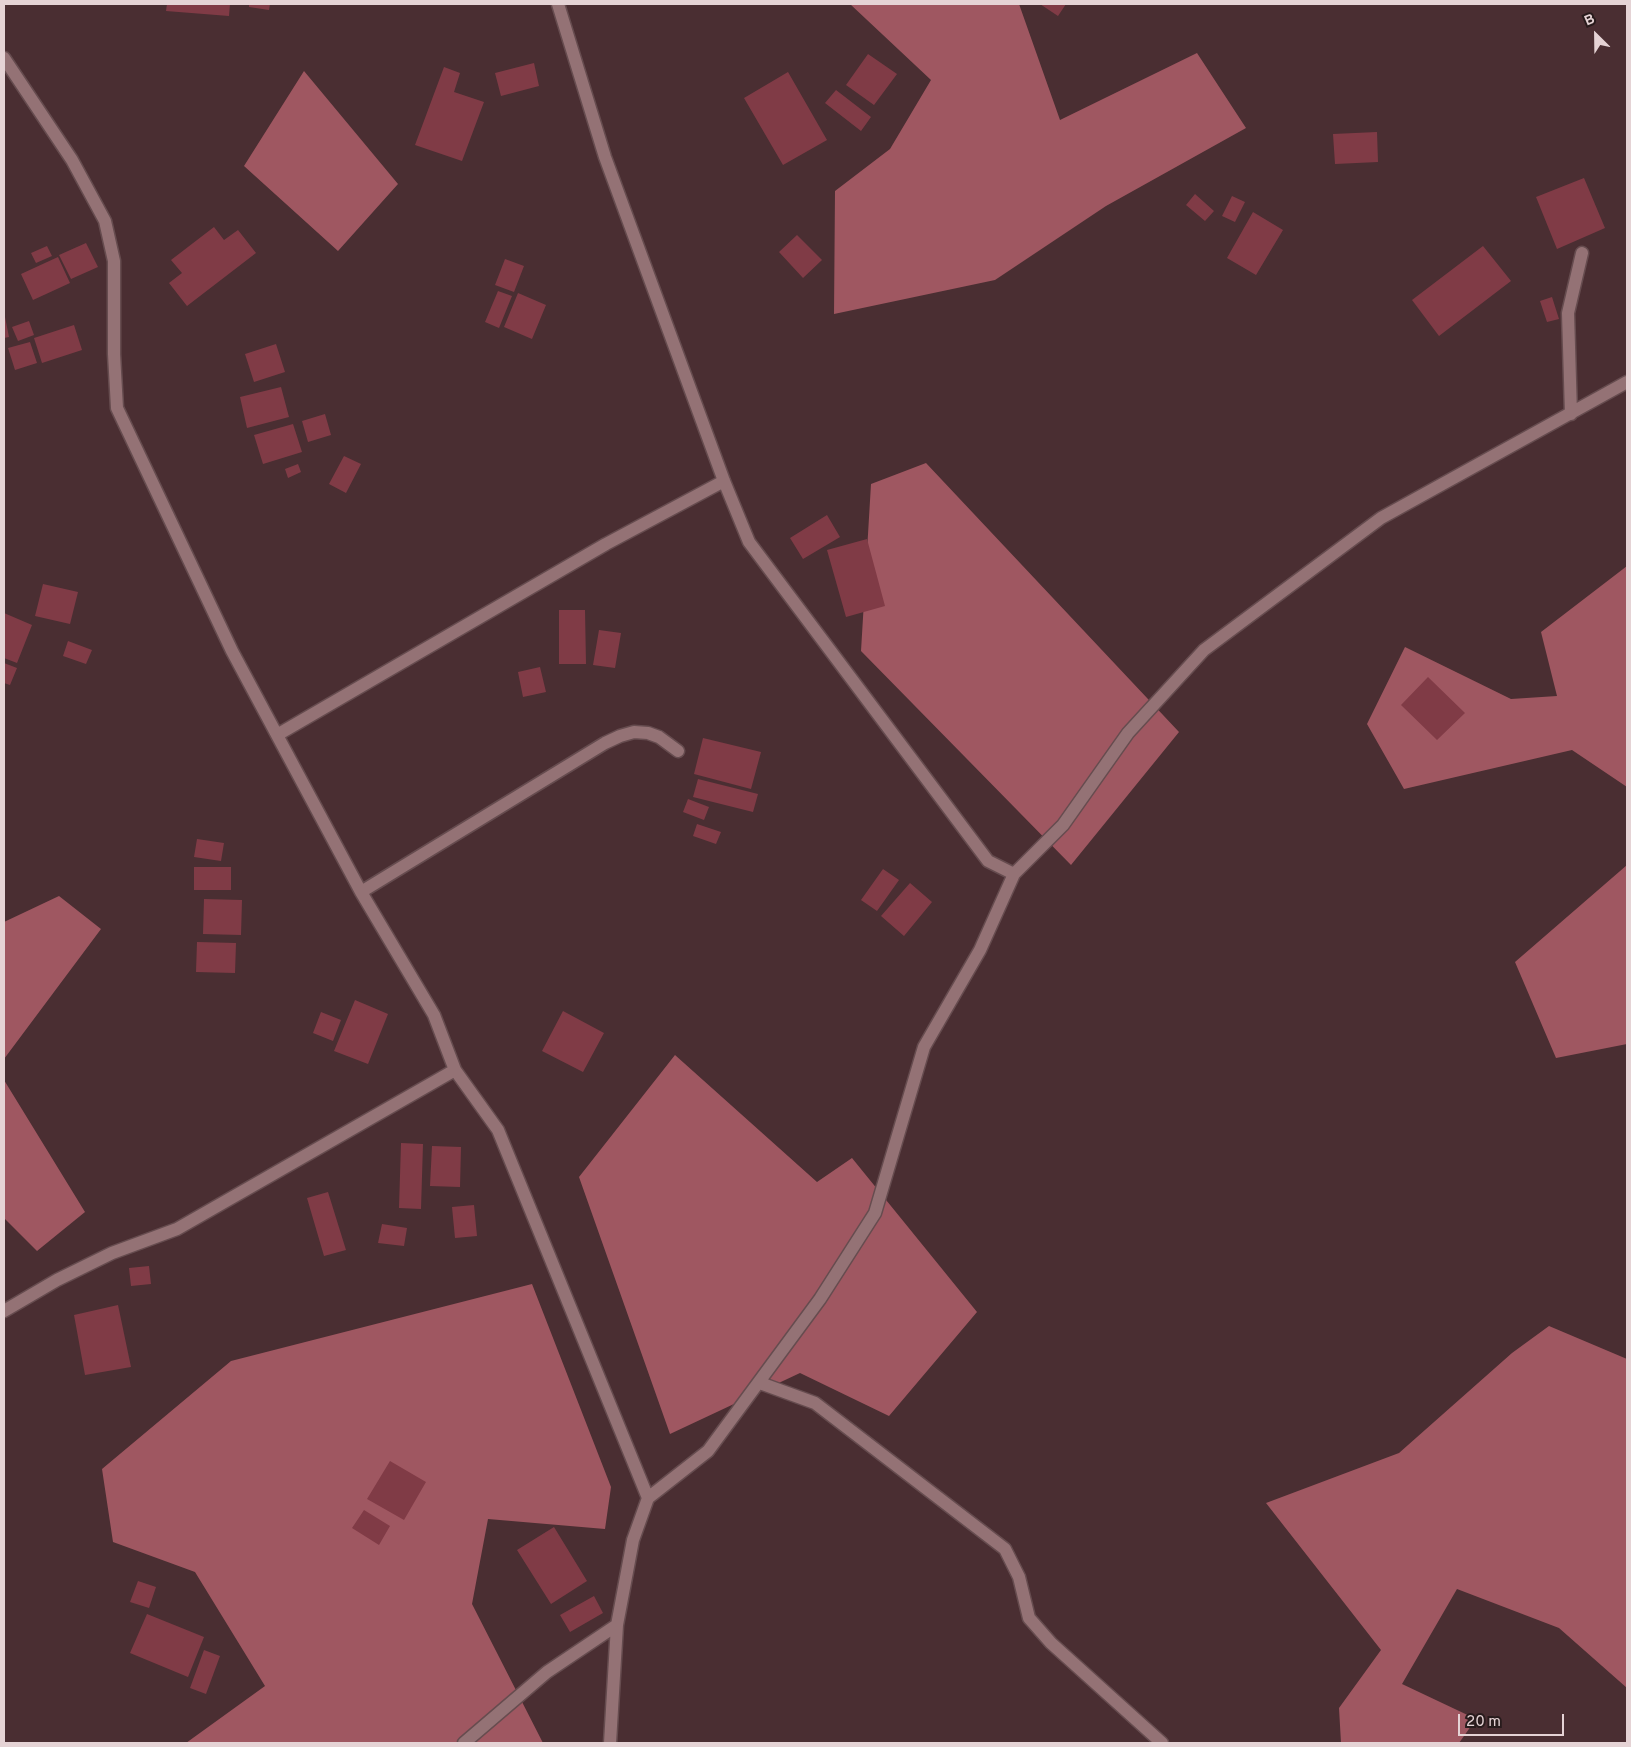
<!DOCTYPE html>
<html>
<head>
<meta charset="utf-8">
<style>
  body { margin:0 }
  #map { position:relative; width:1631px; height:1747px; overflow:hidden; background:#4a2e32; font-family:Overpass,sans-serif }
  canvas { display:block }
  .frame { position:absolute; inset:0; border:5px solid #e5d3d5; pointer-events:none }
  .north { position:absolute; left:1571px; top:10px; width:50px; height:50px; -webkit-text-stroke:4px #281b1c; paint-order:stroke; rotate:337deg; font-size:14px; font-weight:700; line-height:20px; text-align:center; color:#e5d3d5 }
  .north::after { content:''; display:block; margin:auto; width:18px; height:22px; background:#e5d3d5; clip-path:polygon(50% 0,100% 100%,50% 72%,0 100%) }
  .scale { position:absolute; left:1458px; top:1714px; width:106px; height:22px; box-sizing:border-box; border:2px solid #e5d3d5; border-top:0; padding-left:6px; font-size:15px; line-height:18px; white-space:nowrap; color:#e5d3d5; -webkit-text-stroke:4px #281b1c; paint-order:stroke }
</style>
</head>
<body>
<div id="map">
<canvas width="1631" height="1747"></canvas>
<div class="frame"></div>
<div class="north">B</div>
<div class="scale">20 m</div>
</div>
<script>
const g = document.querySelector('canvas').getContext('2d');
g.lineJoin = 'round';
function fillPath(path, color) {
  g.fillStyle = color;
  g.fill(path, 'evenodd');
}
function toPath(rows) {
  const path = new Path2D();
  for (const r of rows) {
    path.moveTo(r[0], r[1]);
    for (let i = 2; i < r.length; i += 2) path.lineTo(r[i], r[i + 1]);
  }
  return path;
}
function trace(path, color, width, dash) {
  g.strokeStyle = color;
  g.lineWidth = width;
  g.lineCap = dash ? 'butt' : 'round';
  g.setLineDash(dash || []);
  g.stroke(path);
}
fillPath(toPath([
  [850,4,1019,4,1060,120,1197,53,1246,128,1106,206,995,280,834,314,835,191,890,149,931,80],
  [304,71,398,184,338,251,244,166],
  [926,463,1179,732,1071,865,861,651,871,484],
  [1627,566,1627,787,1572,750,1404,789,1367,724,1405,647,1511,699,1557,696,1541,632],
  [1627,865,1627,1044,1556,1058,1515,962],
  [59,896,101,929,4,1059,4,922],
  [675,1055,817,1182,852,1158,977,1312,889,1416,800,1373,670,1434,579,1177],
  [4,1080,85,1212,37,1251,4,1218],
  [532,1284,611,1487,605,1529,488,1519,472,1604,543,1743,186,1743,265,1686,195,1572,113,1542,102,1469,231,1361],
  [1549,1326,1627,1359,1627,1688,1559,1628,1457,1589,1402,1684,1476,1719,1459,1743,1341,1743,1339,1708,1381,1650,1266,1503,1399,1453,1512,1353]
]), '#9f5761');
fillPath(toPath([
  [167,4,230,4,229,16,166,11],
  [249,4,270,4,269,10,249,7],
  [1040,4,1066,4,1058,16],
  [868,54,897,74,874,105,846,85],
  [534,63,539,86,501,96,495,73],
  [444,67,460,73,454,92,484,102,462,161,415,145],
  [788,72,827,140,783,165,744,98],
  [836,90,871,117,861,131,825,103],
  [1377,132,1378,162,1335,164,1333,134],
  [1584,178,1605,228,1557,249,1536,197],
  [1195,194,1214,211,1205,221,1186,205],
  [1232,196,1245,202,1235,222,1222,216],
  [1253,212,1283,230,1256,275,1227,258],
  [214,227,224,240,238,230,256,253,187,306,169,283,182,273,171,260],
  [797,235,822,260,803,278,779,252],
  [86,243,98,267,71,279,59,255],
  [47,246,52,256,36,263,31,253],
  [1483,246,1511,281,1439,336,1412,300],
  [58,257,70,283,33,300,21,274],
  [505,259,524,266,514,292,495,285],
  [498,291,512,296,499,328,485,322],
  [518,293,546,305,532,339,504,327],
  [1552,297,1559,319,1547,322,1540,301],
  [5,317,9,337,4,338,4,318],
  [29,321,34,335,18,341,12,327],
  [74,325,82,350,42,363,34,338],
  [30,342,37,363,15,370,8,348],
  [276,344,285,372,254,382,245,354],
  [281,387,289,417,247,428,240,397],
  [325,414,331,435,308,442,302,421],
  [293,424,302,452,263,464,254,435],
  [344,456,361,464,346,493,329,484],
  [298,464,301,472,288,478,285,469],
  [827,515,840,537,803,559,790,538],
  [867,539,885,606,846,617,827,550],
  [43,584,78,592,70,624,35,616],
  [559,610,585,610,586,664,559,664],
  [4,613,32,625,17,663,4,658],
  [599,630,621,633,615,668,593,665],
  [68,641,92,650,86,664,63,656],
  [4,663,17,668,10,685,4,683],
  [540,667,546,692,523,697,518,672],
  [1428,677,1465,713,1437,740,1401,705],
  [703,738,761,752,751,789,694,774],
  [698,779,758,794,753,812,693,797],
  [688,799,709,807,704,820,683,812],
  [697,824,721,832,716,844,693,836],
  [197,839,224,843,221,861,194,857],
  [194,867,231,867,231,890,194,890],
  [883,869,899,880,877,911,861,900],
  [910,883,932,902,904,936,881,916],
  [204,899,242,900,241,935,203,934],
  [197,942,236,943,235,973,196,972],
  [355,1000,388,1014,368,1064,334,1051],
  [563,1011,604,1033,583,1072,542,1051],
  [321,1012,341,1020,333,1041,313,1033],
  [401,1143,423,1144,421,1209,399,1208],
  [432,1146,461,1147,460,1187,430,1186],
  [328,1192,346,1250,324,1256,307,1198],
  [474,1205,477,1236,455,1238,452,1207],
  [382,1224,407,1228,404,1246,378,1243],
  [149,1266,151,1284,131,1286,129,1268],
  [118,1305,131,1367,85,1375,74,1315],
  [390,1461,426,1482,404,1520,367,1499],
  [364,1510,390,1526,379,1545,352,1528],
  [554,1527,587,1581,551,1604,517,1550],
  [138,1581,156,1587,149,1608,130,1602],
  [594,1596,603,1613,570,1632,560,1615],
  [147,1614,204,1637,188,1677,130,1653],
  [204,1650,220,1656,206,1694,190,1688]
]), '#803b46');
const minor = toPath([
  [558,4,605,157,724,481,749,542,988,861,1014,874],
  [4,58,72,160,105,221,114,261,114,354,117,408,232,651,361,892,434,1015,455,1070,498,1130,648,1498],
  [1571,414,1568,313,1582,253],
  [277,735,606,544,724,481],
  [361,892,605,743,620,736,634,732,648,733,659,737,678,751],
  [4,1311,57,1280,112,1253,177,1229,455,1070],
  [760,1383,815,1403,1005,1549,1019,1577,1029,1618,1051,1643,1162,1743],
  [464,1743,547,1672,617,1625],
  [610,1743,617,1625,633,1540,648,1498,708,1451,820,1299,875,1213,924,1047,980,950,1014,874,1063,825,1128,733,1204,650,1381,518,1627,382]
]);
trace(minor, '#664c4f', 15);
trace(minor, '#947275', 12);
</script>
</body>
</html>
